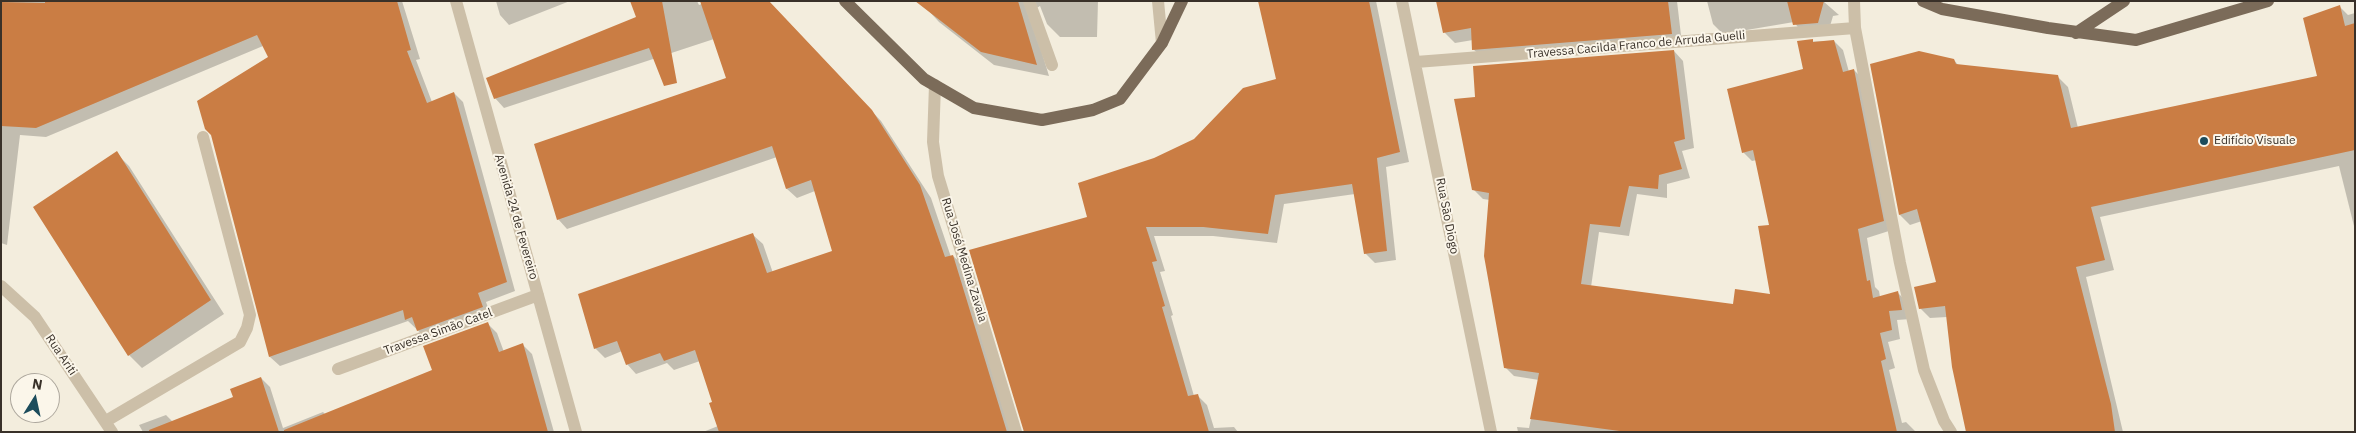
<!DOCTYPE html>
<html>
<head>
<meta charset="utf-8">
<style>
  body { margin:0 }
  #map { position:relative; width:2356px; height:433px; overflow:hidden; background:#f3eddd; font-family:"IBM Plex Sans",sans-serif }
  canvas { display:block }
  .frame { position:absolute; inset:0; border:2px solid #393129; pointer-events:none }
  .north { position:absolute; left:10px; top:373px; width:50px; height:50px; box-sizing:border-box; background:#fbf6ea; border:1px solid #ada79d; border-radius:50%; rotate:10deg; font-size:14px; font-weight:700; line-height:20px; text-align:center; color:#393129 }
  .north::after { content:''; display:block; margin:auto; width:18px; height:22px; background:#1c4c5c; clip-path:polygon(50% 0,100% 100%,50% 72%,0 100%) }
</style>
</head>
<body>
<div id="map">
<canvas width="2356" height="433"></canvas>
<div class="frame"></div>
<div class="north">N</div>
</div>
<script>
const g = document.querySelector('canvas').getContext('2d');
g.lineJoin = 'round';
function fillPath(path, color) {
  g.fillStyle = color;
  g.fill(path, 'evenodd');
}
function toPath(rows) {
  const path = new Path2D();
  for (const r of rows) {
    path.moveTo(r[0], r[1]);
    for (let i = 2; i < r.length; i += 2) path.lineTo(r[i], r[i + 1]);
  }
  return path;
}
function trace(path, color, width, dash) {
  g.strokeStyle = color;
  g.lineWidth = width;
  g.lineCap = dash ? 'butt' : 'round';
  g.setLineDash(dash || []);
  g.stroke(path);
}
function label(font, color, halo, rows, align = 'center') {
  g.font = font + ' "IBM Plex Sans",sans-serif';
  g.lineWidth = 4;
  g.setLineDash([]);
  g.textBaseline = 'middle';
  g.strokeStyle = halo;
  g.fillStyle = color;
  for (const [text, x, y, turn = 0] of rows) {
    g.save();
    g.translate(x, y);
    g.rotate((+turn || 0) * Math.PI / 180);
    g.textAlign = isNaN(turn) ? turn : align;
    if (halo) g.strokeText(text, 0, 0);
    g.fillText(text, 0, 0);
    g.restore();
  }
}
fillPath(toPath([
  [1,1,402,1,420,59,416,60,432,102,454,93,463,102,515,291,486,302,491,316,428,340,408,321,280,366,270,357,212,135,269,57,263,46,46,137,20,135,7,245,1,243],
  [496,1,570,1,509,25,500,15],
  [631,1,697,1,699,5,709,1,801,36,881,121,931,198,951,257,953,256,963,265,1013,432,703,432,718,426,714,403,700,361,674,370,667,363,636,374,627,364,622,351,605,358,595,348,753,235,763,244,773,273,834,251,815,191,797,198,787,189,777,157,567,229,558,219,727,79,714,39,504,108,495,98,637,17],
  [932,1,1098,1,1097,37,1060,37,1047,24,1040,6,1035,9,1037,36,1049,76,994,65,939,22,927,9],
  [1259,1,1376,1,1409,162,1386,167,1396,260,1375,263,1365,253,1355,194,1284,204,1277,243,1213,236,1154,236,1165,271,1160,272,1173,315,1171,316,1194,396,1197,395,1207,405,1214,428,1234,427,1238,432,1025,432,1089,218,1154,159,1195,140,1278,80],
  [1438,1,1677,1,1682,44,1484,59,1473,49,1473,40,1455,43,1445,33],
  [1707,1,1823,1,1839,15,1833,16,1828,33,1804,35,1794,22,1723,34,1713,24],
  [2339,6,2348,15,2355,13,2355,230,2339,166,2100,217,2114,270,2086,277,2123,432,1995,432,1947,317,1930,318,1920,308,1938,283,1922,221,1910,225,1900,215,1872,65,1954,60,1959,66,2057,76,2068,87,2078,128,2318,77],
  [1834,41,1843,50,1849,72,1854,70,1863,79,1892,230,1867,238,1875,287,1879,291,1880,297,1898,293,1907,302,1911,319,1897,320,1900,339,1888,342,1895,368,1889,370,1902,423,1906,422,1916,432,1518,432,1517,427,1529,428,1539,380,1514,376,1505,367,1490,200,1483,199,1474,190,1477,98,1674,51,1683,61,1694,148,1682,151,1690,178,1667,184,1667,198,1637,194,1629,236,1599,232,1591,287,1734,305,1772,295,1770,227,1757,160,1752,161,1743,152,1805,70,1798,42],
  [116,153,129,166,224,314,142,368,129,355],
  [488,324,497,333,504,352,522,344,532,354,554,432,143,432,139,425,166,415,173,422,235,397,261,378,270,387,283,428,323,412,326,415,434,371]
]), '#0003');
fillPath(toPath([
  [45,1,397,1,411,50,407,51,427,103,454,92,507,282,478,293,483,307,417,331,412,317,405,320,403,310,269,357,211,135,205,129,197,101,268,57,257,35,36,128,1,126,1,2,45,3],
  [630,1,662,1,677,83,664,86,649,48,494,99,486,78,636,17],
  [700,1,769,1,872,110,920,185,945,257,953,255,1007,432,719,432,709,403,712,402,695,350,664,361,660,353,626,365,617,341,594,349,578,294,753,233,767,273,832,251,811,180,786,189,772,146,557,220,534,144,726,78],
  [915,1,1018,1,1037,65,981,52],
  [1258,1,1369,1,1400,152,1377,158,1387,251,1364,254,1352,184,1275,195,1268,234,1203,227,1146,227,1157,261,1152,262,1165,306,1162,307,1188,396,1198,394,1209,432,1024,432,969,250,1087,217,1078,183,1154,158,1194,139,1243,88,1276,79],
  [1436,1,1668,1,1672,34,1472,50,1471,28,1443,33],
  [1787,1,1824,1,1818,23,1793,25],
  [2340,5,2345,26,2355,23,2355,150,2091,207,2105,260,2076,267,2111,404,2115,432,1966,432,1952,367,1945,306,1919,309,1914,287,1936,282,1917,209,1899,215,1870,64,1919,51,1954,59,1956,64,2058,75,2071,128,2317,76,2303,18],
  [1813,39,1813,42,1834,40,1843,72,1854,69,1884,221,1858,229,1867,281,1870,280,1873,298,1898,291,1902,310,1889,311,1892,330,1880,333,1886,359,1881,361,1897,432,1627,432,1530,419,1539,373,1504,368,1484,256,1489,193,1472,190,1454,99,1475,97,1473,66,1674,50,1685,139,1674,142,1682,169,1659,175,1658,189,1629,186,1620,227,1590,224,1581,284,1733,304,1735,289,1770,294,1758,226,1769,225,1753,150,1742,153,1727,89,1803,69,1797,41],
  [117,151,211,300,128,356,33,207],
  [488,322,499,352,523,343,548,432,284,432,284,430,432,370,423,346],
  [261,377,279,432,149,432,149,430,233,397,230,389]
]), '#ca7d44');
trace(toPath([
  [456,1,576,432],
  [1029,1,1052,65],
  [1158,1,1162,43],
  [1402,1,1491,432],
  [1854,1,1855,28,1900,263,1924,370,1944,421,1951,432],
  [1416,62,1855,28],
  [935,85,933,142,938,176,1016,432],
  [1,286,35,317,112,432],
  [338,369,538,295],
  [106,421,240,342,247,328,250,315,203,137]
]), '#ccbfa8', 12);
trace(toPath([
  [845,1,924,79,974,108,1042,120,1093,110,1120,99,1162,43,1182,1],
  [1923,1,1942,9,2048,28,2136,40,2268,1],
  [2076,33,2124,1]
]), '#7b6b59', 12);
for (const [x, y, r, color] of [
  [2204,141,5,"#1c4c5c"]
]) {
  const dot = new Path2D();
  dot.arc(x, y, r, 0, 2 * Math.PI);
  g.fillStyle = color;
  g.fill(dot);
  trace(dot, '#fbf6ea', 2);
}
label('12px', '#393129', '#fbf6ea', [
  ["Travessa Cacilda Franco de Arruda Guelli",1636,45,-5],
  ["Rua São Diogo",1447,216,79],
  ["Avenida 24 de Fevereiro",516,217,74],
  ["Rua José Medina Zavala",964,260,73],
  ["Travessa Simão Catel",438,332,-20],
  ["Rua Ariti",61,355,56]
]);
label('12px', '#393129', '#fbf6ea', [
  ["Edifício Visuale",2214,141]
], 'left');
</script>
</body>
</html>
